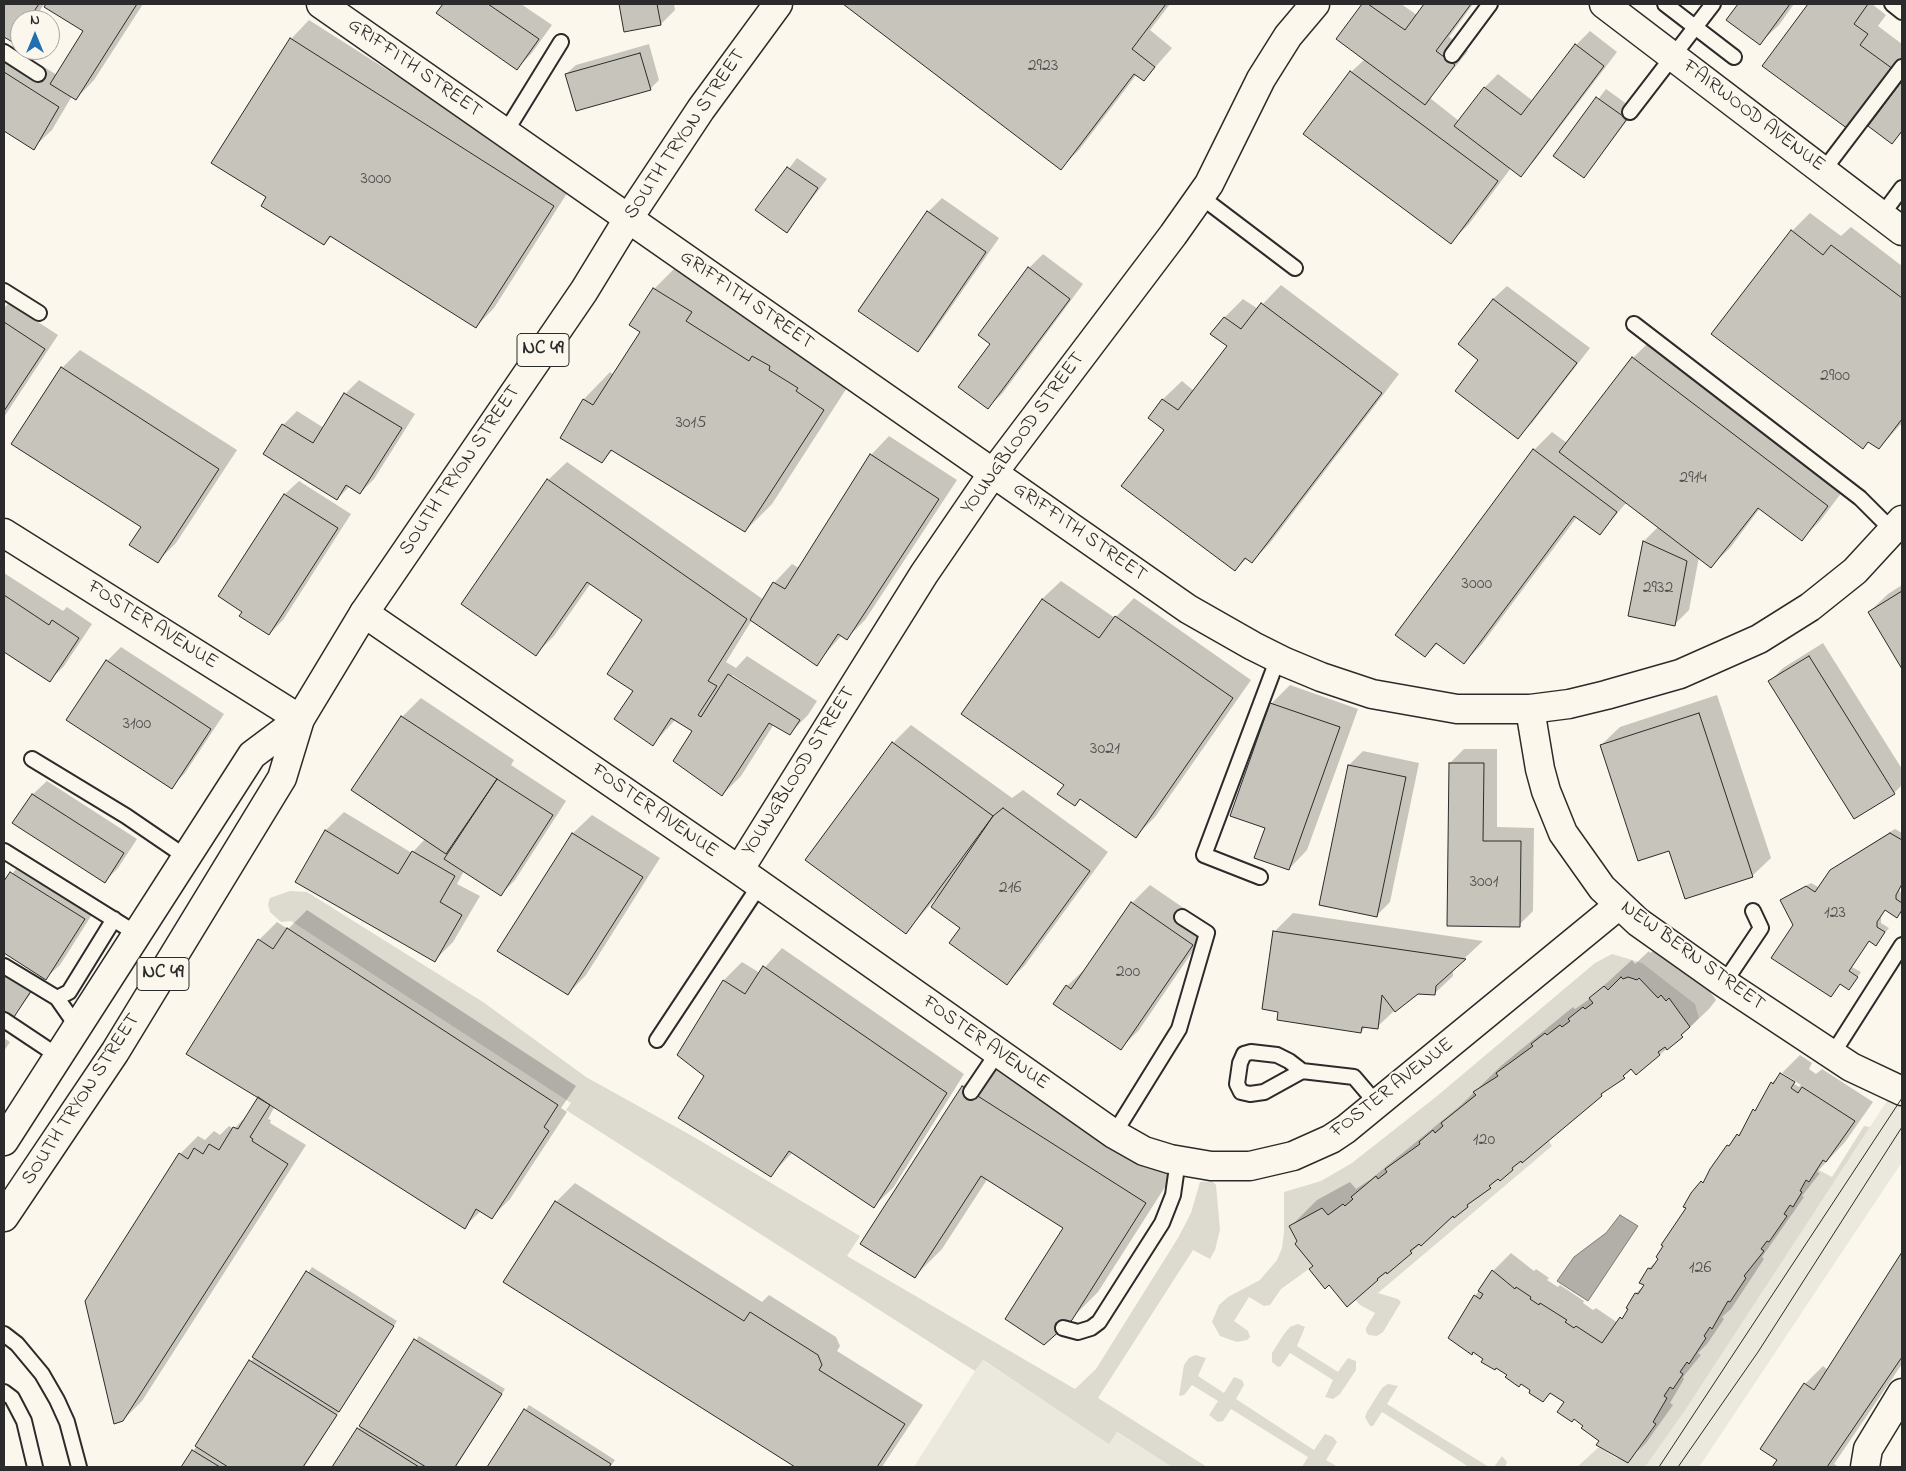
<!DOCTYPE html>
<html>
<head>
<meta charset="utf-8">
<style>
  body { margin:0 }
  #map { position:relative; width:1906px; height:1471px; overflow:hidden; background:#fbf7ec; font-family:"Indie Flower",sans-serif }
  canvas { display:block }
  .frame { position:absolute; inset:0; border:5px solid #2b2b2b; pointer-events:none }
  .north { position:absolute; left:10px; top:10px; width:50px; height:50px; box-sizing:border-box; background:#fbf7ec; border:1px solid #a8a59f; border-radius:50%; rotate:0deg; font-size:14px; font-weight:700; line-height:20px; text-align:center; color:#2b2b2b }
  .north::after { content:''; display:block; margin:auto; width:18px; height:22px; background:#1f6fb2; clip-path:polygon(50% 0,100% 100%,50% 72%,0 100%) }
</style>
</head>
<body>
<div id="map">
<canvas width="1906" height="1471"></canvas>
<div class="frame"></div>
<div class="north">N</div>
</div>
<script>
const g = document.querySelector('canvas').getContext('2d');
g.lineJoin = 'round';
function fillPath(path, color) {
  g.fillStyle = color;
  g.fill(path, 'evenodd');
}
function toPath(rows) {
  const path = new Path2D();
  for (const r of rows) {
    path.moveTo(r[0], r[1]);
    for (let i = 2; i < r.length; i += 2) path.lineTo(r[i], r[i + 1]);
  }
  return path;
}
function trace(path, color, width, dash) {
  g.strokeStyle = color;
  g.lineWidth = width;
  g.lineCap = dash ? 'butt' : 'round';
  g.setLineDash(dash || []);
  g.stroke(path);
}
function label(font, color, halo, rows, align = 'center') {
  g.font = font + ' "Indie Flower",sans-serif';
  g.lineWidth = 4;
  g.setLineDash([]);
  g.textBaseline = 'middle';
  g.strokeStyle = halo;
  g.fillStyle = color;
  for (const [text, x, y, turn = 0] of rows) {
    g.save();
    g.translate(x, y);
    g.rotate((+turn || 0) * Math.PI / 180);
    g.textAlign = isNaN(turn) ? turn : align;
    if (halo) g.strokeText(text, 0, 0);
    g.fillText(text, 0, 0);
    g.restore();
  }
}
fillPath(toPath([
  [1902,1078,1902,1162,1699,1467,1645,1467,1684,1412],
  [982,1360,1109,1443,1116,1432,1172,1467,914,1467]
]), '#ebe8de');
fillPath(toPath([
  [290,891,307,892,483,1002,586,1077,694,1137,860,1236,847,1256,1075,1389,1096,1369,1178,1238,1191,1213,1200,1182,1212,1181,1216,1185,1220,1230,1215,1250,1210,1259,1193,1250,1098,1398,1207,1467,1172,1467,1117,1432,1109,1444,983,1360,975,1371,566,1110,571,1103,291,921,281,922,270,912,268,904,270,898],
  [1612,954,1642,963,1695,1004,1699,1018,1690,1027,1676,1034,1547,1138,1552,1146,1378,1293,1398,1299,1401,1302,1383,1332,1377,1336,1369,1335,1366,1332,1366,1328,1375,1313,1360,1305,1304,1244,1313,1266,1281,1289,1270,1305,1264,1306,1249,1297,1234,1321,1248,1331,1250,1337,1247,1340,1237,1342,1220,1336,1212,1322,1219,1305,1228,1297,1260,1280,1277,1260,1282,1248,1284,1232,1284,1192,1321,1181,1352,1163,1437,1096,1595,963],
  [1864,1126,1870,1127,1684,1412,1645,1467,1577,1467,1599,1447,1616,1458,1636,1454,1656,1425,1653,1422,1667,1398,1664,1396,1670,1387,1673,1389,1683,1374,1680,1372,1687,1362,1689,1363,1706,1338,1704,1336,1710,1327,1713,1328,1728,1301,1730,1302,1746,1278,1744,1276,1763,1252,1761,1249,1767,1241,1770,1242,1786,1217,1784,1214,1790,1205,1793,1206,1802,1192,1800,1191,1806,1180,1809,1182,1817,1169,1832,1177],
  [1298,1324,1305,1327,1297,1346,1338,1372,1348,1358,1356,1361,1356,1370,1340,1394,1333,1399,1325,1397,1333,1380,1290,1353,1281,1366,1278,1367,1272,1362,1272,1353,1284,1334,1290,1327],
  [1195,1355,1206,1358,1198,1376,1224,1393,1234,1377,1242,1380,1244,1385,1236,1399,1314,1450,1325,1434,1333,1437,1337,1442,1326,1460,1338,1467,1302,1467,1308,1457,1231,1409,1223,1421,1218,1422,1209,1415,1218,1401,1192,1385,1184,1395,1179,1396,1184,1365,1189,1358],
  [1388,1384,1398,1386,1387,1404,1489,1467,1469,1467,1382,1412,1373,1426,1370,1426,1365,1417,1367,1412,1382,1388],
  [1502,1456,1507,1462,1505,1467,1494,1467]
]), '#dddad0');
const water = toPath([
  [1620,1215,1638,1226,1588,1301,1557,1281,1574,1257,1606,1233,1620,1215]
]);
fillPath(water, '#b1afa7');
trace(water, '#7b7a75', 1);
fillPath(toPath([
  [4,4,44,4,34,20,20,20,20,35,14,41,4,35],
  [48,4,143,4,94,80,76,99,72,96,52,130,33,148,4,130,4,42,57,75,85,31,46,7],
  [444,4,521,4,552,25,531,54,517,68,438,13],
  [620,4,674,4,675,10,661,24,625,30],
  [845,4,1170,4,1150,30,1172,48,1144,80,1137,74,1079,150,1061,168],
  [1364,4,1401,4,1417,15,1426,4,1473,4,1449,37,1468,51,1430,98,1459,121,1484,88,1498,74,1533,101,1576,45,1590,31,1617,52,1534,161,1520,175,1511,168,1469,224,1451,242,1351,72,1365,59,1338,39],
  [1739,4,1794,4,1779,25,1760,43,1728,19],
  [1810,4,1872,4,1886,15,1878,26,1902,44,1902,61,1866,109,1764,65],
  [309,20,571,187,494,308,476,327,332,236,324,244,268,197,291,39],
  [649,44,659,80,650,89,566,74,576,65],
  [1902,83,1902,132,1892,143,1870,126],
  [1606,89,1635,110,1584,177,1555,156],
  [797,158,827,179,787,231,757,210],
  [942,198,999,238,931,336,918,350,928,212],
  [1810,213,1841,236,1851,227,1902,266,1902,423,1879,448,1792,231],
  [1043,254,1083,284,1002,394,988,407,1029,268],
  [681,262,718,285,712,294,850,383,772,504,745,531,613,450,602,461,561,438,584,399,610,372,614,375,642,332,631,325,654,289],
  [1281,285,1399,374,1270,543,1252,562,1247,558,1235,570,1165,429,1149,418,1163,399,1182,381,1194,391,1228,346,1212,334,1225,317,1243,299,1258,309],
  [1507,286,1590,348,1532,423,1518,437,1480,359,1493,299],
  [9,303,58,335,4,417,4,308],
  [1652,339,1846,487,1820,521,1802,539,1760,508,1730,548,1711,566,1699,557,1689,610,1675,624,1629,616,1644,541,1659,526,1627,502,1600,533,1577,517,1482,644,1464,663,1438,643,1425,656,1534,450,1552,432,1567,443,1633,358],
  [80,350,237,450,176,543,158,561,62,368],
  [359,380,415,414,374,479,360,493,350,486,337,499,283,425,297,411,324,428,345,394],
  [889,436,957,480,865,620,847,638,842,635,816,664,752,620,726,662,736,668,747,656,817,701,808,715,790,733,774,724,741,776,722,795,693,731,676,719,653,744,635,690,644,619,591,583,554,636,536,654,548,480,567,462,764,600,774,583,792,564,799,568,871,455],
  [732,675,788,712,787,714,732,678],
  [299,481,351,514,283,620,269,634,244,611,220,596,285,494],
  [4,573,63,611,67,607,92,624,64,666,50,680,4,650],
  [1061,581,1115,618,1134,598,1251,680,1155,817,1136,836,1081,798,1075,805,1066,785,963,714,1042,599],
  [1902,585,1902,667,1869,612,1888,594],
  [1823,643,1902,769,1902,785,1894,793,1854,817,1769,682,1783,668],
  [121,647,224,714,185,773,171,787,107,661],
  [1290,685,1358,709,1307,850,1289,869,1271,704],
  [1717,695,1771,858,1752,876,1670,849,1601,745,1620,727],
  [421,698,514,760,511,765,566,801,515,880,501,894,464,871,457,884,480,896,453,942,435,960,297,881,326,830,344,812,412,853,425,839,402,717],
  [911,725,1012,798,1023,790,1108,852,1025,965,1007,983,937,897,906,932,893,743],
  [1464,749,1497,749,1497,827,1534,828,1533,911,1519,925,1448,924,1450,763],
  [1363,751,1419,763,1390,902,1376,916,1349,765],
  [47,781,137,839,118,868,104,882,14,823,33,794],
  [592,815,660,858,586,975,568,994,499,950,573,833],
  [1895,829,1902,833,1902,885,1899,889,1902,896,1902,910,1897,917,1886,909,1881,917,1881,923,1889,928,1876,944,1870,940,1852,967,1861,972,1853,984,1840,983,1831,996,1782,900,1811,883,1820,888,1836,866],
  [24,859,98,905,60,965,46,978,4,952,4,884],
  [1150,885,1210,926,1139,1030,1121,1048,1067,986,1086,968,1132,903],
  [307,910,576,1086,561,1108,567,1112,510,1199,492,1217,481,1211,464,1227,275,1106,268,1119,271,1120,270,1123,306,1145,142,1401,123,1420,180,1154,198,1136,205,1140,214,1131,220,1135,229,1126,234,1129,250,1112,260,1097,259,940,277,922,288,929],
  [1293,913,1483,941,1453,969,1453,976,1434,994,1417,993,1395,1010,1377,1027,1366,1026,1361,1032,1279,1011,1274,932],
  [782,948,964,1074,893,1188,874,1206,793,1152,771,1175,706,1075,679,1055,724,980,742,962,760,973],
  [1655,950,1697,973,1716,1000,1709,1009,1668,1048,1636,1073,1632,1069,1609,1087,1347,1305,1315,1265,1290,1227,1317,1200,1350,1182,1356,1189,1371,1179,1461,1105,1502,1065,1573,1007,1575,1009,1588,1000,1632,960,1635,964,1649,951,1650,953],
  [4,975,32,992,14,1016,4,1009],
  [4,1038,10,1042,4,1051],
  [1800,1055,1812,1063,1809,1069,1816,1074,1822,1069,1873,1102,1845,1142,1817,1172,1820,1173,1802,1196,1804,1197,1762,1257,1764,1259,1731,1309,1722,1317,1724,1319,1707,1344,1698,1353,1701,1355,1683,1377,1684,1379,1670,1403,1673,1405,1646,1443,1628,1461,1600,1441,1566,1402,1552,1392,1543,1401,1532,1390,1474,1351,1472,1354,1475,1296,1493,1271,1511,1253,1534,1271,1536,1269,1549,1278,1547,1280,1558,1287,1560,1285,1584,1301,1583,1303,1593,1310,1596,1308,1618,1323,1630,1309,1636,1293,1645,1285,1649,1268,1659,1259,1688,1208,1688,1200,1712,1172,1728,1146,1744,1129,1772,1083],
  [1782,1073,1801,1085,1799,1087,1782,1076],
  [989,1060,1172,1176,1098,1292,1071,1319,1065,1227,988,1178,942,1249,915,1276,963,1086],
  [575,1183,762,1302,769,1295,836,1337,840,1346,837,1351,923,1405,882,1467,798,1467,504,1281,556,1202],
  [1902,1254,1902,1364,1834,1464,1839,1467,1774,1467,1779,1460,1805,1384,1823,1366,1828,1370],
  [312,1267,397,1321,343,1406,304,1467,183,1467],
  [419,1336,505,1389,456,1467,334,1467],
  [529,1405,615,1460,610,1467,488,1467]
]), '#0003');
const building = toPath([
  [4,4,39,4,28,20,20,20,20,33,14,43,4,37,4,4],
  [46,4,137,4,76,100,50,84,83,31,44,7,46,4],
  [443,4,488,4,539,39,517,70,436,13,443,4],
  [619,4,657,4,661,25,624,32,619,4],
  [843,4,1166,4,1132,49,1155,67,1144,81,1134,74,1061,170,843,4],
  [1362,4,1368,4,1405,30,1424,4,1471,4,1436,51,1455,65,1425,105,1336,39,1362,4],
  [1738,4,1790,4,1760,45,1726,20,1738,4],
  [1808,4,1868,4,1854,24,1868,34,1860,45,1893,69,1848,129,1762,66,1808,4],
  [290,38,554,206,476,328,330,236,324,245,261,206,266,197,211,163,290,38],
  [1575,44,1604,66,1521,177,1454,126,1484,87,1521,115,1575,44],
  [640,53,651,90,576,111,565,74,640,53],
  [1350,71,1498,181,1451,244,1303,134,1350,71],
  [4,72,59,107,34,150,4,131,4,72],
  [1902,81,1902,131,1892,144,1868,126,1902,81],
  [1596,97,1627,119,1584,178,1553,156,1596,97],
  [787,167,818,188,787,233,755,210,787,167],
  [927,211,986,252,918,352,858,311,927,211],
  [1791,230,1823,255,1831,245,1902,298,1902,419,1879,449,1868,442,1863,449,1711,334,1791,230],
  [1028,267,1070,299,988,409,958,387,990,344,978,335,1028,267],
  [653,288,692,312,686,321,749,361,752,356,770,366,769,370,798,388,796,391,824,410,745,532,611,450,602,463,560,438,583,399,593,405,640,332,629,325,653,288],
  [1493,299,1577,363,1518,439,1455,391,1478,360,1458,344,1493,299],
  [1261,303,1382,393,1252,563,1245,558,1235,571,1121,486,1164,430,1148,418,1162,399,1178,410,1227,346,1210,334,1224,317,1241,329,1261,303],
  [4,322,45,349,4,411,4,322],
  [1632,357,1828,506,1802,541,1758,508,1711,568,1559,452,1632,357],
  [61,367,219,469,158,563,129,545,141,527,11,444,61,367],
  [344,393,402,428,360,494,346,485,337,500,263,454,282,424,313,443,344,393],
  [1533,449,1617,512,1600,535,1574,516,1464,664,1436,643,1425,657,1395,635,1533,449],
  [870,454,939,499,847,640,838,634,817,666,750,620,773,582,785,589,870,454],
  [547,479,747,619,708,681,717,686,698,715,701,717,728,674,800,720,790,735,769,723,722,796,673,761,692,731,671,718,653,746,614,719,633,691,607,674,642,620,587,582,536,656,461,604,547,479],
  [284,494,338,528,269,635,239,616,242,612,218,596,284,494],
  [1643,541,1687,561,1675,626,1628,616,1643,541],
  [1902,591,1902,669,1868,612,1902,591],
  [4,595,49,625,52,620,79,638,50,682,4,652,4,595],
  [1042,599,1099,638,1115,616,1233,698,1136,838,1080,799,1075,806,1057,794,1064,785,961,714,1042,599],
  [1809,656,1895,794,1854,819,1768,681,1809,656],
  [106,660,211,729,172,789,66,720,106,660],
  [1270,703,1340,727,1289,870,1254,858,1265,828,1230,816,1270,703],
  [1699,713,1753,877,1685,899,1669,851,1638,861,1600,745,1699,713],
  [401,716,497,779,446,854,351,790,401,716],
  [892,742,993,816,906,934,805,860,892,742],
  [1449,763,1484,763,1483,841,1521,841,1520,927,1447,926,1449,763],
  [1348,765,1406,777,1377,917,1319,905,1348,765],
  [497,779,553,815,501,896,444,859,497,779],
  [32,794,124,853,105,883,12,823,32,794],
  [1003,808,1090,871,1007,985,949,943,960,928,931,907,993,816,1003,808],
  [325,830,398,874,412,851,455,876,440,902,462,915,435,962,295,882,325,830],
  [572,833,643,877,568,995,497,951,572,833],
  [1890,833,1902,840,1902,884,1896,895,1896,899,1902,903,1902,910,1897,918,1885,910,1877,922,1877,927,1885,932,1876,946,1869,941,1849,971,1858,977,1849,990,1840,984,1831,997,1771,958,1793,925,1780,900,1806,886,1815,892,1830,870,1890,833],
  [10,872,85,919,46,980,4,953,4,881,10,872],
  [1131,902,1193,945,1121,1050,1053,1004,1066,985,1071,989,1131,902],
  [287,928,558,1105,544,1127,549,1131,492,1219,476,1209,465,1229,270,1105,186,1054,258,939,273,949,287,928],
  [1273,931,1466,959,1436,986,1435,995,1418,994,1395,1012,1382,995,1378,1029,1362,1027,1361,1033,1277,1020,1278,1012,1262,1009,1273,931],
  [763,966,947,1093,874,1208,789,1151,771,1177,678,1118,704,1076,677,1055,723,980,745,994,763,966],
  [4,974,31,991,14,1017,4,1011,4,974],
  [1621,977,1623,979,1628,977,1637,980,1639,978,1658,998,1661,995,1666,1001,1669,998,1690,1027,1681,1035,1683,1037,1667,1050,1665,1047,1658,1052,1660,1055,1636,1075,1631,1069,1623,1076,1625,1078,1601,1094,1602,1096,1522,1163,1521,1161,1512,1168,1513,1170,1500,1181,1498,1179,1489,1186,1491,1188,1467,1205,1468,1207,1454,1218,1453,1216,1421,1246,1419,1244,1410,1251,1412,1253,1387,1274,1386,1272,1377,1279,1378,1280,1347,1307,1329,1285,1325,1289,1309,1269,1313,1266,1295,1244,1297,1241,1289,1226,1322,1208,1328,1215,1343,1204,1345,1206,1353,1199,1351,1197,1376,1176,1378,1179,1387,1172,1385,1169,1420,1144,1419,1142,1433,1130,1435,1133,1443,1126,1441,1123,1476,1095,1473,1092,1498,1076,1496,1073,1533,1046,1531,1044,1545,1033,1547,1035,1560,1025,1562,1027,1570,1021,1568,1019,1583,1007,1585,1009,1593,1003,1589,998,1604,986,1608,990,1621,977],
  [1780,1073,1795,1082,1791,1088,1798,1093,1802,1087,1855,1121,1826,1162,1823,1160,1809,1182,1806,1180,1800,1191,1802,1192,1793,1207,1790,1205,1784,1214,1787,1216,1769,1242,1767,1241,1761,1249,1764,1251,1744,1276,1746,1278,1730,1302,1728,1301,1712,1329,1710,1327,1704,1336,1706,1338,1689,1364,1687,1362,1680,1372,1683,1374,1673,1389,1670,1387,1664,1396,1667,1398,1653,1422,1656,1424,1628,1463,1596,1445,1599,1441,1581,1428,1583,1426,1574,1419,1572,1422,1557,1412,1564,1402,1550,1393,1543,1402,1529,1393,1530,1390,1521,1384,1519,1387,1505,1377,1507,1375,1496,1368,1495,1370,1481,1362,1483,1359,1473,1352,1472,1355,1448,1338,1474,1295,1480,1299,1483,1294,1478,1291,1492,1270,1515,1289,1516,1287,1531,1297,1530,1299,1539,1305,1540,1303,1567,1320,1565,1322,1574,1328,1576,1326,1602,1343,1620,1317,1622,1319,1628,1309,1626,1308,1635,1293,1638,1294,1644,1285,1639,1283,1648,1268,1651,1269,1658,1259,1656,1257,1663,1246,1661,1245,1686,1208,1683,1207,1691,1193,1701,1181,1703,1183,1710,1169,1727,1145,1729,1146,1737,1134,1739,1136,1753,1109,1755,1111,1771,1082,1773,1084,1780,1073],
  [962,1086,1146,1203,1072,1320,1044,1345,1005,1319,1063,1228,981,1176,915,1278,860,1244,962,1086],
  [258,1097,270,1105,250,1137,253,1139,252,1141,288,1164,123,1421,114,1424,85,1301,179,1153,188,1159,194,1148,203,1154,209,1144,219,1150,233,1127,238,1129,258,1097],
  [555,1201,744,1321,750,1312,818,1355,822,1365,819,1370,905,1424,877,1467,795,1467,503,1282,555,1201],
  [1902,1252,1902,1357,1827,1467,1772,1467,1777,1460,1760,1449,1804,1383,1814,1390,1902,1252],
  [306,1271,394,1326,339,1412,252,1357,306,1271],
  [414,1339,502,1394,455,1467,426,1467,359,1426,414,1339],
  [249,1360,337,1415,303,1467,228,1467,195,1446,249,1360],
  [524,1409,611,1464,609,1467,487,1467,524,1409],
  [357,1428,419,1467,332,1467,357,1428],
  [192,1450,220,1467,181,1467,192,1450]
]);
fillPath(building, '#c7c4bc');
trace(building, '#2b2b2b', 1);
const lane = toPath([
  [1665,4,1734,57],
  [1892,4,1902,12],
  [4,52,38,74],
  [1452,55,1490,4],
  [1630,112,1713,4],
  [505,133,561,42],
  [1823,171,1902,67],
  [1200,196,1295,268],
  [1882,215,1902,188],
  [4,291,39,313],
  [1634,324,1860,498,1893,531],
  [32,759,126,816,186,857],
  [4,851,137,934],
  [1260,877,1204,855,1278,658],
  [4,966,57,998,78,1028],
  [1724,983,1761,928,1753,911],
  [57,998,69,992,114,919],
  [4,1020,58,1056],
  [657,1040,759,886],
  [1832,1055,1902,945],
  [1302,1071,1264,1092,1250,1094,1241,1092,1237,1084,1240,1063,1244,1054,1251,1052,1277,1055,1289,1061,1302,1071,1354,1077,1377,1104],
  [971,1092,998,1052],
  [1114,1134,1179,1029,1207,933,1182,917],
  [1063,1328,1078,1332,1091,1328,1099,1322,1162,1223,1173,1195,1178,1160],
  [4,1334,17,1344,42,1374,57,1400,67,1422,79,1467],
  [4,1392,12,1398,24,1421,35,1467]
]);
const street = toPath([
  [321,4,1188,609,1253,646,1285,662,1321,677,1372,694,1457,709,1530,709,1569,704,1606,695,1680,674,1759,639,1810,607,1855,571,1902,520],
  [1604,4,1902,231],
  [4,533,300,719],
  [364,613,739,870,1114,1134,1144,1151,1170,1159,1211,1166,1250,1166,1293,1156,1331,1139,1346,1129,1619,905],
  [1530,709,1540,769,1546,791,1563,833,1602,888,1638,922,1724,983,1851,1067,1902,1091],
  [739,870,924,574,993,473,1173,235,1209,184,1261,79,1288,36,1315,4],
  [1865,1467,1868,1449,1902,1393]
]);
const primary = toPath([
  [4,1141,252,755,300,719],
  [4,1217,115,1052,282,778,300,719,364,613,584,291,628,219,701,109,778,4]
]);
trace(lane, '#2b2b2b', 18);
trace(street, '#2b2b2b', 31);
trace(primary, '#2b2b2b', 31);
trace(lane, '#fbf7ec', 14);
trace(street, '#fbf7ec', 28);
trace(primary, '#fbf7ec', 28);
trace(toPath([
  [1659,1467,1902,1098],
  [1678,1467,1758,1352,1902,1127]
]), '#2b2b2b', 1);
label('18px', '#52514f', null, [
  ["2923",1043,67],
  ["3000",376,180],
  ["2900",1835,377],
  ["3015",691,424],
  ["2914",1693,479],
  ["3000",1477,585],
  ["2932",1658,589],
  ["3100",137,725],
  ["3021",1105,750],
  ["3001",1484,883],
  ["216",1010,889],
  ["123",1835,914],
  ["200",1128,973],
  ["120",1484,1141],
  ["126",1700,1269]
]);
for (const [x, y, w] of [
  [543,350,52],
  [163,974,52]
]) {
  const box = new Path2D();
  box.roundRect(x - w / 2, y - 16.5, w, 33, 4);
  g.fillStyle = '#fbf7ec';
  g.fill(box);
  trace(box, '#2b2b2b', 1);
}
label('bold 19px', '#2b2b2b', null, [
  ["NC 49",543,350],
  ["NC 49",163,974]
]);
label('20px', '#2b2b2b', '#fbf7ec', [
  ["GRIFFITH STREET",414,69,35],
  ["FAIRWOOD AVENUE",1753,117,37],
  ["SOUTH TRYON STREET",686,135,-56],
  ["GRIFFITH STREET",746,301,35],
  ["YOUNGBLOOD STREET",1024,434,-54],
  ["SOUTH TRYON STREET",461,471,-56],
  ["GRIFFITH STREET",1079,533,35],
  ["FOSTER AVENUE",152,626,32],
  ["YOUNGBLOOD STREET",800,772,-58],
  ["FOSTER AVENUE",654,812,35],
  ["NEW BERN STREET",1692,957,36],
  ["FOSTER AVENUE",985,1044,35],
  ["FOSTER AVENUE",1393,1089,-38],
  ["SOUTH TRYON STREET",82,1100,-57]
]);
</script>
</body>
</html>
